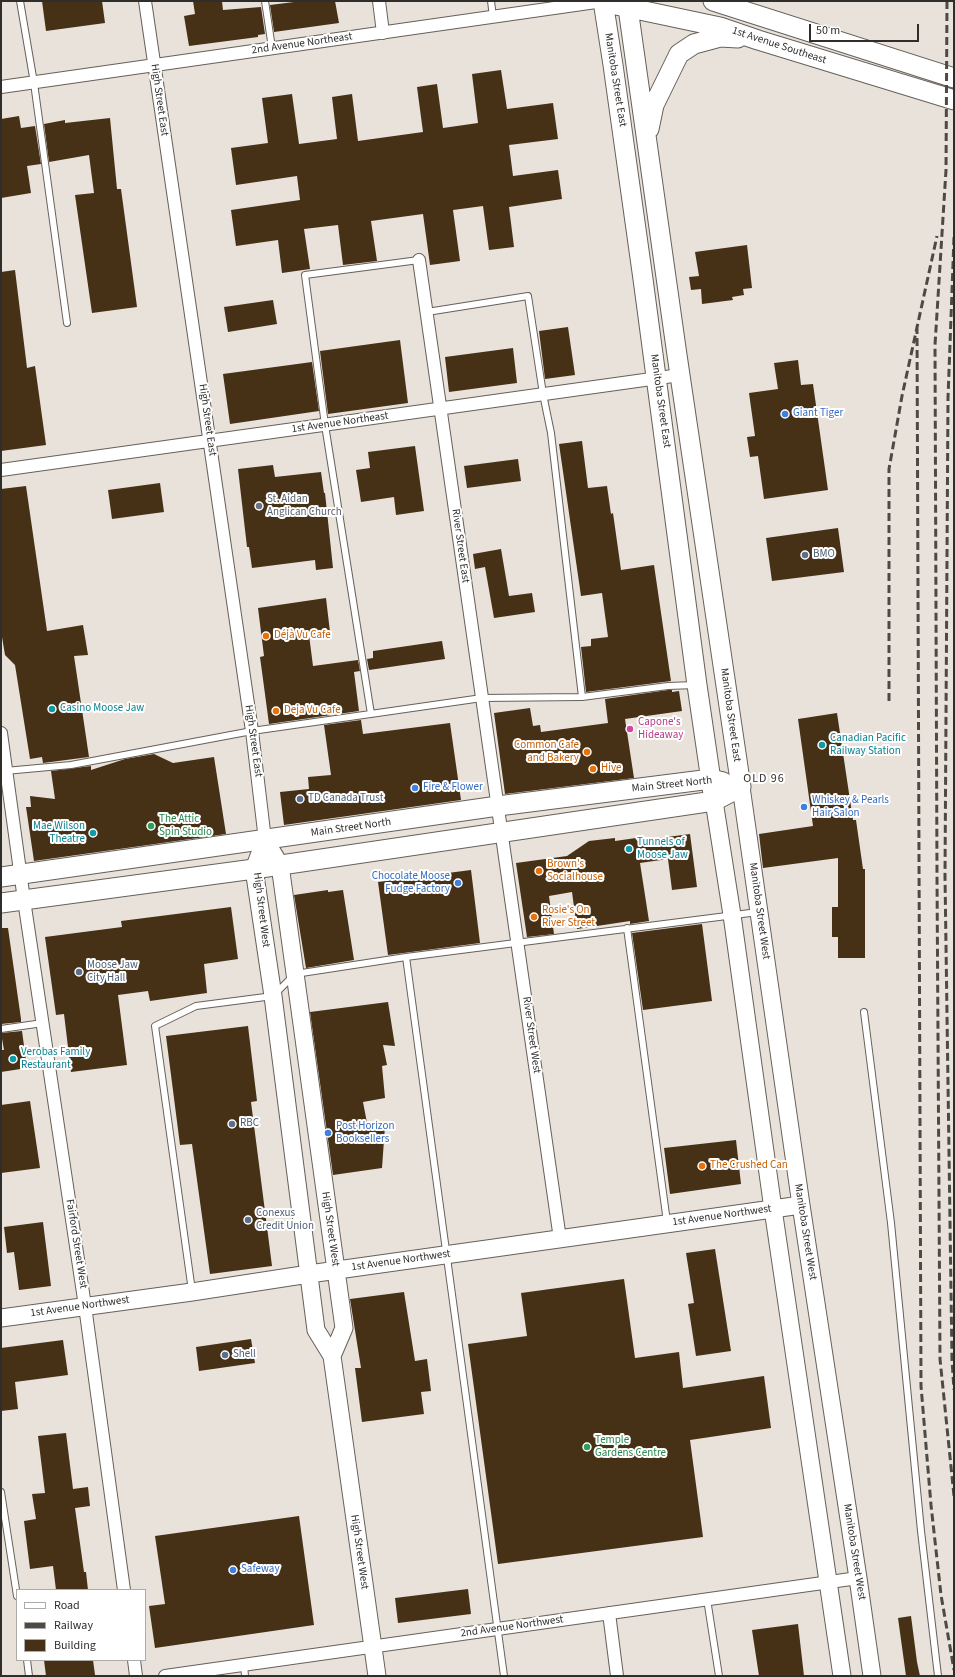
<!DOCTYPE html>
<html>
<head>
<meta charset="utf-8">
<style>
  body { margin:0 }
  #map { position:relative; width:955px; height:1677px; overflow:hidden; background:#e9e2db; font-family:"Source Sans 3",sans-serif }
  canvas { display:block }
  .frame { position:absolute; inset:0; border:2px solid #302e2b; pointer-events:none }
  .legend { position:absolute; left:16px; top:1589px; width:130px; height:72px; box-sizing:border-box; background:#fff; border:1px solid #acabaa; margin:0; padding:5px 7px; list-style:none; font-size:12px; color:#302e2b }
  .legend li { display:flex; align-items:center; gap:8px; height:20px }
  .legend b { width:20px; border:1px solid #acabaa }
  .scale { position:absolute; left:809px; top:24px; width:110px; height:18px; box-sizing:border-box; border:2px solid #302e2b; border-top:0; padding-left:5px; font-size:12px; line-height:14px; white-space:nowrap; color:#302e2b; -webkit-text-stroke:3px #fff; paint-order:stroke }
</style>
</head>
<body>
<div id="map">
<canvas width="955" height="1677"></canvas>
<div class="frame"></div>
<ul class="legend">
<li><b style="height:5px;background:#fff"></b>Road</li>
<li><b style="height:5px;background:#4d4a46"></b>Railway</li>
<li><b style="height:11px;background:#463016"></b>Building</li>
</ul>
<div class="scale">50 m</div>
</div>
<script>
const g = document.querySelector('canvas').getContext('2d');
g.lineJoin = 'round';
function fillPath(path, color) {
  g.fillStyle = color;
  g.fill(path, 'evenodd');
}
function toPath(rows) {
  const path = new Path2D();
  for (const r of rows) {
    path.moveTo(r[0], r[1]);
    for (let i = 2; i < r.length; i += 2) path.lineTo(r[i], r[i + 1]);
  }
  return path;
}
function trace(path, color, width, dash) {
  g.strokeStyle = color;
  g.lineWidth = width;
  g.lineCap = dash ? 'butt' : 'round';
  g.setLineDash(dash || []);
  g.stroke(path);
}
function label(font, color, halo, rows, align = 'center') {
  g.font = font + ' "Source Sans 3",sans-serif';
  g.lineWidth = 4;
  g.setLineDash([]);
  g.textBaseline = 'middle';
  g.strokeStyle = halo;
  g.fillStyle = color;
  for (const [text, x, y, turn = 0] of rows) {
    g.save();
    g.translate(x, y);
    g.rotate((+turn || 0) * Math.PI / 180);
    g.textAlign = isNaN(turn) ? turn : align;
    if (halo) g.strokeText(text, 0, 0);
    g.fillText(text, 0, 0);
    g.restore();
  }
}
fillPath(toPath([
  [42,1,102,1,105,23,46,31],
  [193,1,222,1,223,10,261,7,265,34,258,35,258,37,189,46,184,16,195,14],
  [302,1,335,1,339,23,274,32,270,5],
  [501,70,507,109,553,103,558,139,509,145,513,176,558,170,562,199,509,207,514,247,489,250,483,206,453,210,460,261,430,265,423,214,371,221,377,261,343,265,338,225,304,229,310,269,282,273,278,240,236,246,231,210,300,200,297,176,236,185,231,148,268,143,262,98,292,94,299,144,337,139,332,97,352,94,358,141,423,132,417,87,437,84,443,128,478,123,472,74],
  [19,116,21,128,35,126,41,164,27,166,31,193,1,198,1,119],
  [110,118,117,189,121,189,137,307,92,313,75,195,94,193,89,155,49,162,44,124,65,120,65,123],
  [747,245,752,288,743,289,744,295,732,297,733,300,702,304,701,289,691,290,689,277,699,276,695,252],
  [15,270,27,368,35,366,46,445,1,451,1,272],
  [273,300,277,324,228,332,224,307],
  [568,327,575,375,545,379,539,331],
  [400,340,408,403,328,414,320,351],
  [513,348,517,383,449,392,445,357],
  [798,360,801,385,813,384,828,490,764,499,758,456,750,457,747,437,755,436,749,393,778,389,774,363],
  [312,362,319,411,230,424,223,374],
  [582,441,588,488,607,486,611,514,613,513,621,570,654,565,671,681,586,692,581,647,591,646,591,639,608,637,602,593,581,596,559,444],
  [415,446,424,511,396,515,394,497,361,502,356,470,370,468,368,452],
  [518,459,521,481,467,488,464,466],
  [273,465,275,477,321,472,324,493,325,493,333,568,316,570,315,560,252,568,249,547,247,547,238,469],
  [160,483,164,512,112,519,108,490],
  [26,486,47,631,83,625,88,655,74,656,89,757,43,763,42,757,30,759,15,665,5,655,1,631,1,489],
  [838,528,844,572,772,581,766,538],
  [501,549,509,596,532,593,535,612,494,618,485,567,475,569,473,554],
  [326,598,330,632,309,635,313,666,358,660,360,671,354,672,359,711,269,724,260,657,264,656,258,608],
  [442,641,445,659,369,670,367,659,373,658,373,651],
  [668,690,672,690,672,692,679,691,682,711,625,719,634,778,505,794,494,713,530,708,533,726,540,725,541,732,608,723,605,699],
  [837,713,853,820,856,820,863,869,865,869,865,958,838,958,838,937,832,937,832,907,838,907,838,858,763,868,759,834,813,826,798,719],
  [361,720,363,734,450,723,461,800,284,825,280,792,309,789,308,777,331,775,324,725],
  [154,754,173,763,214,757,226,834,34,861,26,807,31,807,30,796,55,799,51,771,91,766,91,770,125,759],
  [690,834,697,887,672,890,668,859,640,863,649,921,630,924,630,921,577,929,572,892,549,896,554,934,527,937,516,863,567,856,589,841,615,838,615,841,636,838,637,841],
  [471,870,480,943,388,955,378,882],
  [328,890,328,892,343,890,354,960,306,968,294,895],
  [231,907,238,959,204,964,207,993,150,1001,148,991,118,995,127,1065,71,1072,64,1014,56,1015,45,937,122,927,121,921],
  [702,924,712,1001,643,1010,632,933],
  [1,928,8,928,21,1019,21,1022,1,1024],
  [388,1002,395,1046,383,1045,387,1065,382,1066,385,1098,363,1102,368,1128,385,1126,382,1168,333,1175,310,1012],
  [248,1026,257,1101,251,1102,272,1266,210,1274,192,1144,180,1145,166,1036],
  [22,1031,27,1068,1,1072,1,1050,4,1050,1,1033],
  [30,1101,40,1168,1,1173,1,1105],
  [736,1140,741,1184,670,1194,664,1148],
  [43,1222,51,1286,19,1290,14,1252,7,1253,4,1227],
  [715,1249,731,1351,696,1356,688,1304,694,1303,686,1253],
  [624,1279,635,1358,679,1352,683,1388,764,1376,771,1428,690,1440,703,1537,498,1564,468,1344,527,1336,521,1293],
  [404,1292,415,1361,427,1359,431,1391,421,1392,424,1414,362,1422,355,1368,361,1368,350,1299],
  [251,1339,255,1363,199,1371,196,1347],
  [63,1340,68,1375,15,1382,18,1409,1,1411,1,1348],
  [66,1433,73,1489,88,1487,90,1506,75,1508,84,1572,86,1572,88,1590,56,1590,53,1566,30,1569,24,1521,36,1519,32,1494,45,1493,38,1436],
  [299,1516,314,1625,155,1648,149,1606,165,1604,155,1536],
  [468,1589,471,1614,398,1623,395,1598],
  [911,1616,917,1662,920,1676,906,1676,898,1618],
  [798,1624,804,1676,759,1676,752,1630],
  [44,1660,93,1660,95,1675,46,1676]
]), '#463016');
const lane = toPath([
  [20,1,34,83,67,323],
  [265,1,272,48],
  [491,1,493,17],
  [427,312,528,296,543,394,551,433,582,697],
  [371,714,325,425,305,275,419,260],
  [5,771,71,765,252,731,482,698,582,697,668,686,695,685],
  [627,928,667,1222],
  [406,957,504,1676],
  [864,1012,891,1223,921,1531,938,1676],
  [1,1029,43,1023],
  [192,1291,155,1026,196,1006,273,996,295,974,406,957,758,912],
  [1,1492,17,1596],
  [707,1599,719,1676],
  [27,1660,29,1676],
  [244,1665,245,1676]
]);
const street = toPath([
  [145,1,252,731,265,840],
  [379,1,383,33],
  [1,87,603,1],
  [419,260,560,1239],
  [1,470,680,375],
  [1,733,24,900,85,1306,124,1590],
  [609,1613,617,1676],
  [134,1660,136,1676],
  [165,1676,858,1578]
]);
const secondary = toPath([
  [741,787,801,1205,858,1578,872,1676],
  [714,801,732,915,773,1209,842,1676],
  [265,840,254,869,273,996,316,1330,332,1356,377,1676],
  [265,840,280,865,344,1328,332,1356],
  [1,1318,192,1292,309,1274,801,1205]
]);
const primary = toPath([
  [603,1,613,65,643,279,697,685,714,801],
  [627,1,677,355,741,787],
  [713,1,954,78],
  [616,5,720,27,758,40,954,100],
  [649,129,654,105,679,54,694,44,720,37,738,38],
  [1,877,498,806,711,779,723,782],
  [1,903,254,869,714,801,741,787]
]);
trace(lane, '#66605a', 8);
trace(street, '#66605a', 14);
trace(secondary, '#66605a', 19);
trace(primary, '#66605a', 21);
trace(lane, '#fff', 6);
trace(street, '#fff', 12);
trace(secondary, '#fff', 17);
trace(primary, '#fff', 19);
trace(toPath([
  [947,1,946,170,935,345,937,876,940,1359,954,1496],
  [954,237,948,398,945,876,952,1360,954,1390],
  [917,326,921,1386,931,1505,941,1595,954,1670],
  [889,701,889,469,902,396,937,236]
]), '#4d4a46', 3, [8, 4]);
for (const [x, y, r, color] of [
  [785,414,4,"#3f7fe0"],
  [259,506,4,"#6b7280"],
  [805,555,4,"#5c6f8a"],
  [266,636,4,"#e8710a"],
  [52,709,4,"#0f9aa8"],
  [276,711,4,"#e8710a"],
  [630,729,4,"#d1479c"],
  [822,745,4,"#0f9aa8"],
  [587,752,4,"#e8710a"],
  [593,769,4,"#e8710a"],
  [415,788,4,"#3f7fe0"],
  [300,799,4,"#5c6f8a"],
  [804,807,4,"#3f7fe0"],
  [151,826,4,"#2e9e5b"],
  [93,833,4,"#0f9aa8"],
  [629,849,4,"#0f9aa8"],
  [539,871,4,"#e8710a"],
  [458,883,4,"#3f7fe0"],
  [534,917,4,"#e8710a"],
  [79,972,4,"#5c6f8a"],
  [13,1059,4,"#0f9aa8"],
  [232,1124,4,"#5c6f8a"],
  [328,1133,4,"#3f7fe0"],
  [702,1166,4,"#e8710a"],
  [248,1220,4,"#5c6f8a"],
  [225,1355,4,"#5c6f8a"],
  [587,1447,4,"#2e9e5b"],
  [233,1570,4,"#3f7fe0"]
]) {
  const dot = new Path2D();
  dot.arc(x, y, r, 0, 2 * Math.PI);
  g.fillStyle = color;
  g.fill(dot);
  trace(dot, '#fff', 1.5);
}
label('11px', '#302e2b', '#fff', [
  ["2nd Avenue Northeast",302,44,-8],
  ["1st Avenue Southeast",779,46,18],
  ["Manitoba Street East",615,80,81],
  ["High Street East",159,100,82],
  ["Manitoba Street East",660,401,82],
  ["High Street East",207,420,82],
  ["1st Avenue Northeast",340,423,-8],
  ["River Street East",460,546,82],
  ["Manitoba Street East",730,715,82],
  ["High Street East",253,741,82],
  ["Main Street North",672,785,-6],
  ["Main Street North",351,828,-8],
  ["High Street West",261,910,83],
  ["Manitoba Street West",759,911,82],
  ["River Street West",531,1035,82],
  ["1st Avenue Northwest",722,1216,-8],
  ["High Street West",330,1229,82],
  ["Manitoba Street West",805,1232,81],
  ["Fairford Street West",76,1244,81],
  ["1st Avenue Northwest",401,1261,-8],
  ["1st Avenue Northwest",80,1307,-8],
  ["High Street West",359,1552,82],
  ["Manitoba Street West",854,1552,81],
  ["2nd Avenue Northwest",512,1627,-8]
]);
label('11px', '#366cbe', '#fff', [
  ["Giant Tiger",793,414],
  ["Fire & Flower",423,788],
  ["Whiskey & Pearls",812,801],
  ["Hair Salon",812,814],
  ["Chocolate Moose",450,877,"right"],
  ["Fudge Factory",450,890,"right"],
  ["Post Horizon",336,1127],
  ["Booksellers",336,1140],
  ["Safeway",241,1570]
], 'left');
label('11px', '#5b616d', '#fff', [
  ["St. Aidan",267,500],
  ["Anglican Church",267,513]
], 'left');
label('11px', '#4e5e75', '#fff', [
  ["BMO",813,555],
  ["TD Canada Trust",308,799],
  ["Moose Jaw",87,966],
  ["City Hall",87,979],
  ["RBC",240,1124],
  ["Conexus",256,1214],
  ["Credit Union",256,1227],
  ["Shell",233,1355]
], 'left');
label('11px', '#c56008', '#fff', [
  ["Déjà Vu Cafe",274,636],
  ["Deja Vu Cafe",284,711],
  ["Common Cafe",579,746,"right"],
  ["and Bakery",579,759,"right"],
  ["Hive",601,769],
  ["Brown's",547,865],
  ["Socialhouse",547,878],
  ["Rosie's On",542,911],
  ["River Street",542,924],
  ["The Crushed Can",710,1166]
], 'left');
label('11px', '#0d838f', '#fff', [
  ["Casino Moose Jaw",60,709],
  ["Canadian Pacific",830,739],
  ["Railway Station",830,752],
  ["Mae Wilson",85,827,"right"],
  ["Theatre",85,840,"right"],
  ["Tunnels of",637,843],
  ["Moose Jaw",637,856],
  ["Verobas Family",21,1053],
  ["Restaurant",21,1066]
], 'left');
label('11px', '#b23c85', '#fff', [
  ["Capone's",638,723],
  ["Hideaway",638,736]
], 'left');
label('11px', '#27864d', '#fff', [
  ["The Attic",159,820],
  ["Spin Studio",159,833],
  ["Temple",595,1441],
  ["Gardens Centre",595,1454]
], 'left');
g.letterSpacing = '1px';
label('12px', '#302e2b', '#fff', [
  ["OLD 96",764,779]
]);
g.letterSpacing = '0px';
</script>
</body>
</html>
